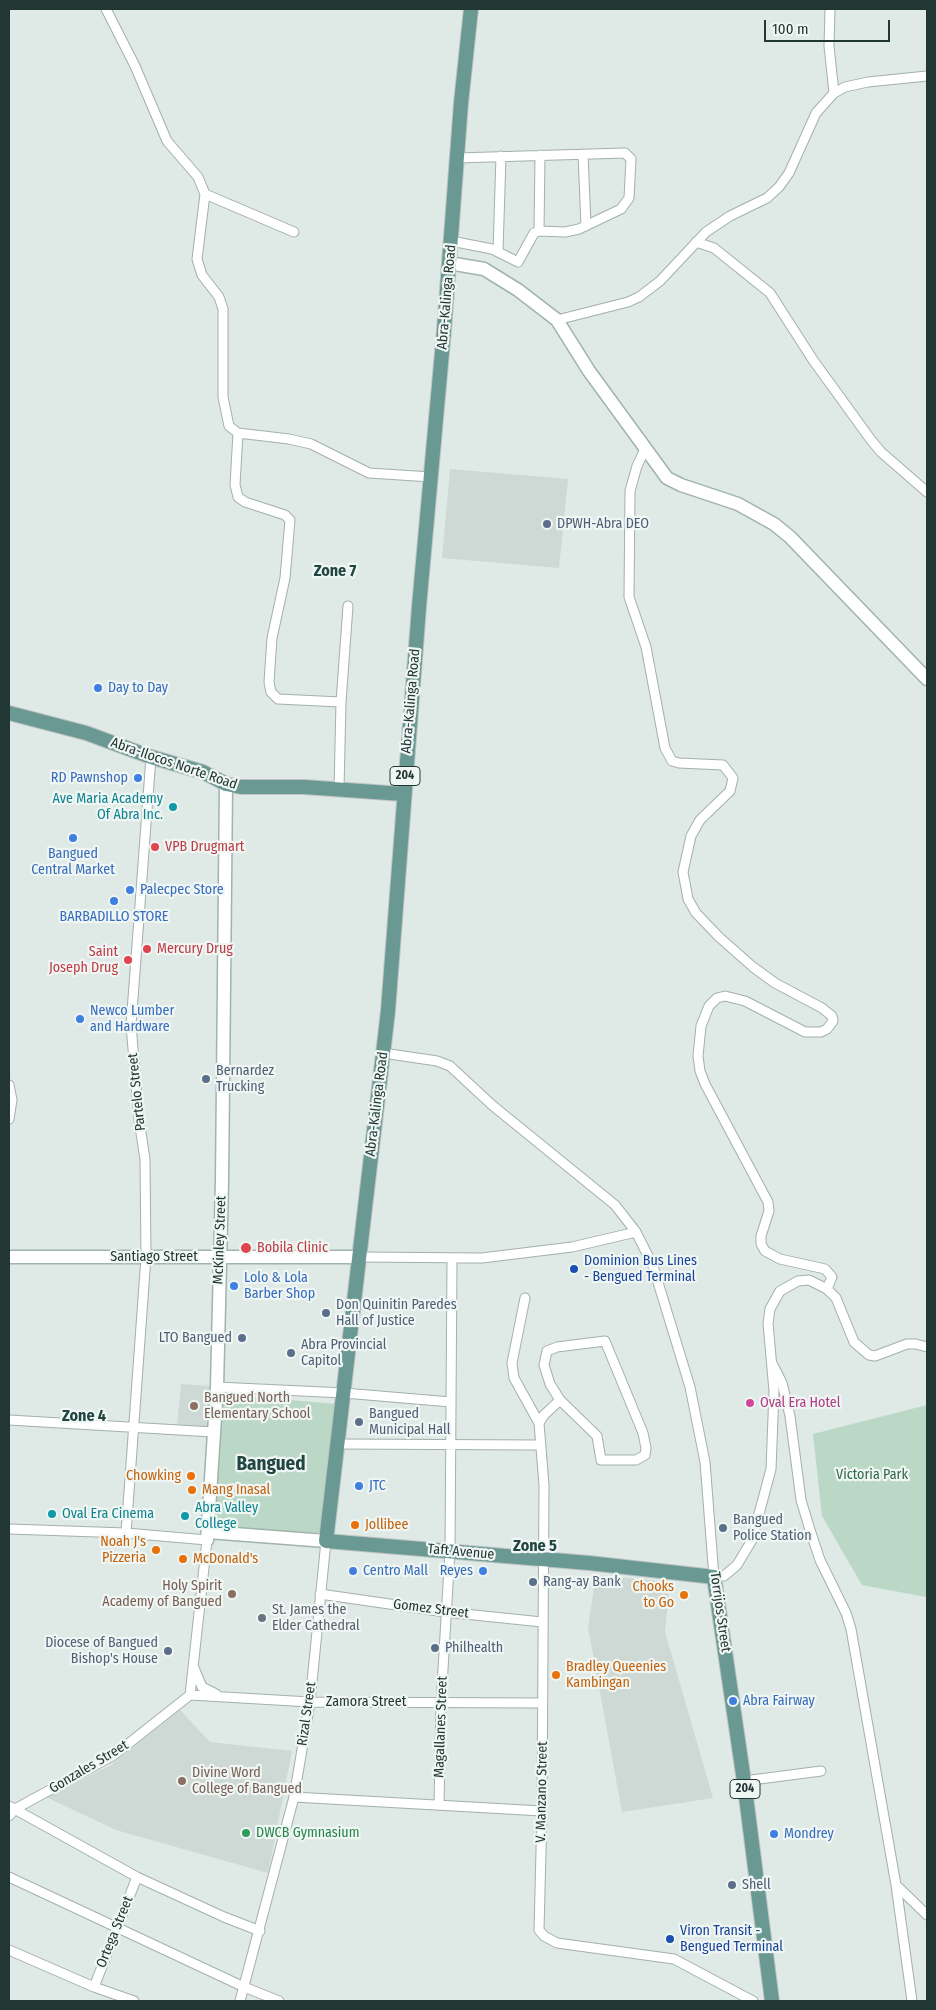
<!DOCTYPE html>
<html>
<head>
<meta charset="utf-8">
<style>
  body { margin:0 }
  #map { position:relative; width:936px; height:2010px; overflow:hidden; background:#dfe9e5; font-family:"Fira Sans Condensed",sans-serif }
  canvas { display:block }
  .frame { position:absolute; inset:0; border:10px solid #223733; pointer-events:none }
  .scale { position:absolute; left:764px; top:20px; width:126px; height:22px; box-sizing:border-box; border:2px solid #223733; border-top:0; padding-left:6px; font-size:15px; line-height:18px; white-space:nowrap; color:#223733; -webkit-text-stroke:4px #eff6f3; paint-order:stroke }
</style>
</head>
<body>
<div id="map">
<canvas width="936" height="2010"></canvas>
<div class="frame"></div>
<div class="scale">100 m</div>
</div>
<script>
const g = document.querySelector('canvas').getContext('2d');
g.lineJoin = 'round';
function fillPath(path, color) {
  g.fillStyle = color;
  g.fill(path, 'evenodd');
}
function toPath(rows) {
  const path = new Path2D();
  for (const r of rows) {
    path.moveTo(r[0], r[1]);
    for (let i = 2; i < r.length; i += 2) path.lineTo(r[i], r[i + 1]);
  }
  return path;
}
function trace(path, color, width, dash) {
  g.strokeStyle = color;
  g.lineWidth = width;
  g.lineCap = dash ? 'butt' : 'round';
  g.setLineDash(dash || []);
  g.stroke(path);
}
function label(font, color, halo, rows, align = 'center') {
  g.font = font + ' "Fira Sans Condensed",sans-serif';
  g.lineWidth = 4.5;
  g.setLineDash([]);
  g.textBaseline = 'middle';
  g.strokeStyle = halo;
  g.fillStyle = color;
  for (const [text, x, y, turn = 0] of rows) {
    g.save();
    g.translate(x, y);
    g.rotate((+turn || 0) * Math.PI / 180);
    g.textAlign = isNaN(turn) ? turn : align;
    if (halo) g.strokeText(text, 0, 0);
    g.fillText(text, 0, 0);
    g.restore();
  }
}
fillPath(toPath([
  [450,469,568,479,559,568,442,558],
  [181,1384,210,1386,207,1429,177,1426],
  [596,1575,670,1582,665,1632,713,1798,622,1812,588,1627],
  [180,1710,210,1742,292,1751,268,1873,116,1830,46,1797,111,1765]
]), '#ced8d5');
fillPath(toPath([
  [217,1394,337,1404,321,1533,212,1527],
  [927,1405,927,1596,926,1597,862,1585,822,1516,813,1434]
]), '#bad8c5');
const street = toPath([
  [106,9,135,66,167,141,198,177,205,194,197,259,202,275,219,297,223,309,223,397,229,426,238,433,289,439,311,444,369,473,431,477],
  [830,9,829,46,834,93],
  [583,154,586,226],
  [205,194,294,232],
  [539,231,540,155],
  [451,241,492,249,518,262,534,233,539,231,565,232,579,229,621,209,629,198,631,159,625,153,456,158],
  [696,242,714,248,770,293,813,360,871,440,881,452,927,492],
  [498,251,501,156],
  [557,320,628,302,639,297,660,281,706,232,730,216,767,198,779,187,789,173,816,113,834,93,845,87,868,82,927,76],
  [238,433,235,485,238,497,245,502,285,515,290,520,285,578,272,638,269,682,271,692,278,699,341,702],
  [646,447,637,466,630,491,629,597,646,647,665,748,672,761,679,763,723,765,733,778,730,791,700,820,691,836,683,872,688,899,696,913,719,937,753,967,775,983,822,1008,832,1016,833,1021,827,1029,821,1032,805,1032,745,1001,725,996,717,998,709,1006,701,1026,698,1056,700,1071,705,1084,768,1202,769,1211,761,1236,761,1244,765,1251,780,1259,825,1269,832,1277,827,1289],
  [339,789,341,702,348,606],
  [383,1053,437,1061,450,1066,492,1105,615,1205,636,1232,653,1266,690,1387,705,1462,714,1577,724,1576,737,1565,752,1540,771,1469,774,1391,768,1323,770,1309,780,1291,798,1281,809,1280,827,1289,836,1298,854,1342,869,1355,875,1356,907,1344,916,1344,927,1347],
  [9,1085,12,1100,9,1119],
  [360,1257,482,1258,572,1247,636,1232],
  [525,1298,512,1363,514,1378,539,1423,544,1485,542,1811,539,1930,544,1936,557,1943,674,1959,753,2001],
  [773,1365,782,1383,790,1416,801,1500,810,1530,820,1560,846,1613,851,1629,896,1885,912,2001],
  [217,1387,344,1393,451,1402],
  [9,1420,213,1432],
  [539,1423,544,1415,560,1400,550,1384,544,1365,547,1351,557,1347,605,1341,643,1433,646,1448,645,1455,636,1460,601,1460,597,1436,560,1400],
  [337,1444,540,1445],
  [9,1529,126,1533,207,1540,190,1695],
  [126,1533,146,1257,145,1159,139,1120,131,1025,151,757],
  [320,1594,445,1612,542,1622],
  [194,1668,202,1687,216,1694],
  [190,1695,310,1702,542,1703],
  [744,1781,821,1771],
  [294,1797,542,1811],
  [439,1805,441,1703,450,1551,452,1259],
  [9,1806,137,1877,224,1917,260,1931],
  [9,1816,15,1809,114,1755,190,1695],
  [9,1877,244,1987,279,2001],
  [896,1885,927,1915],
  [9,1950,94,1987,134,2001],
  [94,1987,137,1877],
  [240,2001,294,1797,310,1702,326,1541]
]);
const secondary = toPath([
  [449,263,484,269,518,290,557,320,589,371,667,478,681,485,738,504,774,524,790,537,927,679],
  [9,1257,360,1257],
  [208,1532,326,1541],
  [207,1540,217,1387,222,1181,226,784]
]);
const primary = toPath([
  [471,9,461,103,444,330,419,607,388,1011,326,1541,589,1563,714,1577,744,1781,772,2001],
  [9,713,86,733,151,757,203,772,226,784,241,787,304,787,403,794]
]);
trace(street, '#a3b0ac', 11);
trace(secondary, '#a0b3ae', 15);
trace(primary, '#bdc3c2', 16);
trace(street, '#fff', 9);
trace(secondary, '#fff', 12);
trace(primary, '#699992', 14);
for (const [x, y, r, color] of [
  [547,524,5,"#5c6f8a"],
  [98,688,5,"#3f7fe0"],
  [138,778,5,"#3f7fe0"],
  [173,807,5,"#0f9aa8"],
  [73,838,5,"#3f7fe0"],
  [155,847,5,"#e0444e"],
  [130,890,5,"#3f7fe0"],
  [114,901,5,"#3f7fe0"],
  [147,949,5,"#e0444e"],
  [128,960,5,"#e0444e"],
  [80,1019,5,"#3f7fe0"],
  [206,1079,5,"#5c6f8a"],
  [246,1248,6,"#e0444e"],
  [574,1269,5,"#1a4fb4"],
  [234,1286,5,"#3f7fe0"],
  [326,1313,5,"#5c6f8a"],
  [242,1338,5,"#5c6f8a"],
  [291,1353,5,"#5c6f8a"],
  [750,1403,5,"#d1479c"],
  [194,1406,5,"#8d6e63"],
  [359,1422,5,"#5c6f8a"],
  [191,1476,5,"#e8710a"],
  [359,1486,5,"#3f7fe0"],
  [192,1490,5,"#e8710a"],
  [52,1514,5,"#0f9aa8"],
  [185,1516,5,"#0f9aa8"],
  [355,1525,5,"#e8710a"],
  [723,1528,5,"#5c6f8a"],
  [156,1550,5,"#e8710a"],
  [183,1559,5,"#e8710a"],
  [353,1571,5,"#3f7fe0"],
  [483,1571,5,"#3f7fe0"],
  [533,1582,5,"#5c6f8a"],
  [232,1594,5,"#8d6e63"],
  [684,1595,5,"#e8710a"],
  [262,1618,5,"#6b7280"],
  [435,1648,5,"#5c6f8a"],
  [168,1651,5,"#5c6f8a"],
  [556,1675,5,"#e8710a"],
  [733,1701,5,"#3f7fe0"],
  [182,1781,5,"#8d6e63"],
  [246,1833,5,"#2e9e5b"],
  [774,1834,5,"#3f7fe0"],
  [732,1885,5,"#5c6f8a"],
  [670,1939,5,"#1a4fb4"]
]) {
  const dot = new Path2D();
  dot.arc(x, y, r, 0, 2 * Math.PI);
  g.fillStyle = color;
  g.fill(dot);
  trace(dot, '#eff6f3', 2);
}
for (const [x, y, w] of [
  [405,776,30],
  [745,1789,30]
]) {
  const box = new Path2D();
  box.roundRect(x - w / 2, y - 9.5, w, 19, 4);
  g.fillStyle = '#eff6f3';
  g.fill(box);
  trace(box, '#223733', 1);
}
label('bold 12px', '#223733', null, [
  ["204",405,776],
  ["204",745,1789]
]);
label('14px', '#223733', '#eff6f3', [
  ["Abra-Kalinga Road",447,297,-85],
  ["Abra-Kalinga Road",411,701,-85],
  ["Abra-Ilocos Norte Road",174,764,19],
  ["Partelo Street",137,1092,-96],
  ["Abra-Kalinga Road",377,1104,-83],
  ["McKinley Street",220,1240,-88],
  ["Santiago Street",154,1257],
  ["Taft Avenue",461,1552,5],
  ["Gomez Street",431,1609,7],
  ["Torrijos Street",720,1612,82],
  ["Zamora Street",366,1702],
  ["Rizal Street",307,1714,-82],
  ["Magallanes Street",441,1727,-88],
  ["Gonzales Street",89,1767,-31],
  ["V. Manzano Street",542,1792,-89],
  ["Ortega Street",115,1932,-68]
]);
label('14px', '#4e5e75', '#eff6f3', [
  ["DPWH-Abra DEO",557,524],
  ["Bernardez",216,1071],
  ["Trucking",216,1087],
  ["Don Quinitin Paredes",336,1305],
  ["Hall of Justice",336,1321],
  ["LTO Bangued",232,1338,"right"],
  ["Abra Provincial",301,1345],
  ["Capitol",301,1361],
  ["Bangued",369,1414],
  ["Municipal Hall",369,1430],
  ["Bangued",733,1520],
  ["Police Station",733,1536],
  ["Rang-ay Bank",543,1582],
  ["Diocese of Bangued",158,1643,"right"],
  ["Bishop's House",158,1659,"right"],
  ["Philhealth",445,1648],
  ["Shell",742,1885]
], 'left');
label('14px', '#366cbe', '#eff6f3', [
  ["Day to Day",108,688],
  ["RD Pawnshop",128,778,"right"],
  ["Bangued",73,854,"center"],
  ["Central Market",73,870,"center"],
  ["Palecpec Store",140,890],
  ["BARBADILLO STORE",114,917,"center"],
  ["Newco Lumber",90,1011],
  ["and Hardware",90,1027],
  ["Lolo & Lola",244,1278],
  ["Barber Shop",244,1294],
  ["JTC",369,1486],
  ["Centro Mall",363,1571],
  ["Reyes",473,1571,"right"],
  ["Abra Fairway",743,1701],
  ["Mondrey",784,1834]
], 'left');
label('14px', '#0d838f', '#eff6f3', [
  ["Ave Maria Academy",163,799,"right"],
  ["Of Abra Inc.",163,815,"right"],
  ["Abra Valley",195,1508],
  ["College",195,1524],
  ["Oval Era Cinema",62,1514]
], 'left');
label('14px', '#be3a42', '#eff6f3', [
  ["VPB Drugmart",165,847],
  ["Mercury Drug",157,949],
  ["Saint",118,952,"right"],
  ["Joseph Drug",118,968,"right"],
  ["Bobila Clinic",257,1248]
], 'left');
label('14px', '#164399', '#eff6f3', [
  ["Dominion Bus Lines",584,1261],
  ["- Bengued Terminal",584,1277],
  ["Viron Transit -",680,1931],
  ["Bengued Terminal",680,1947]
], 'left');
label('14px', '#785e54', '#eff6f3', [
  ["Bangued North",204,1398],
  ["Elementary School",204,1414],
  ["Holy Spirit",222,1586,"right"],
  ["Academy of Bangued",222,1602,"right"],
  ["Divine Word",192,1773],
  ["College of Bangued",192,1789]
], 'left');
label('14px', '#b23c85', '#eff6f3', [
  ["Oval Era Hotel",760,1403]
], 'left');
label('14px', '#31694d', '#eff6f3', [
  ["Victoria Park",872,1475]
]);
label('14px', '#c56008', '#eff6f3', [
  ["Chowking",181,1476,"right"],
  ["Mang Inasal",202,1490],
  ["Jollibee",365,1525],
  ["Noah J's",146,1542,"right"],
  ["Pizzeria",146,1558,"right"],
  ["McDonald's",193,1559],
  ["Chooks",674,1587,"right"],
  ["to Go",674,1603,"right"],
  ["Bradley Queenies",566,1667],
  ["Kambingan",566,1683]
], 'left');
label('14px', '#5b616d', '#eff6f3', [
  ["St. James the",272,1610],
  ["Elder Cathedral",272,1626]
], 'left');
label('14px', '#27864d', '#eff6f3', [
  ["DWCB Gymnasium",256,1833]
], 'left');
label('bold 16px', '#214641', '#eff6f3', [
  ["Zone 7",335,572],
  ["Zone 4",84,1417],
  ["Zone 5",535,1547]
]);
label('bold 19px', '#214641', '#eff6f3', [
  ["Bangued",271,1465]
]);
</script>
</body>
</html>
